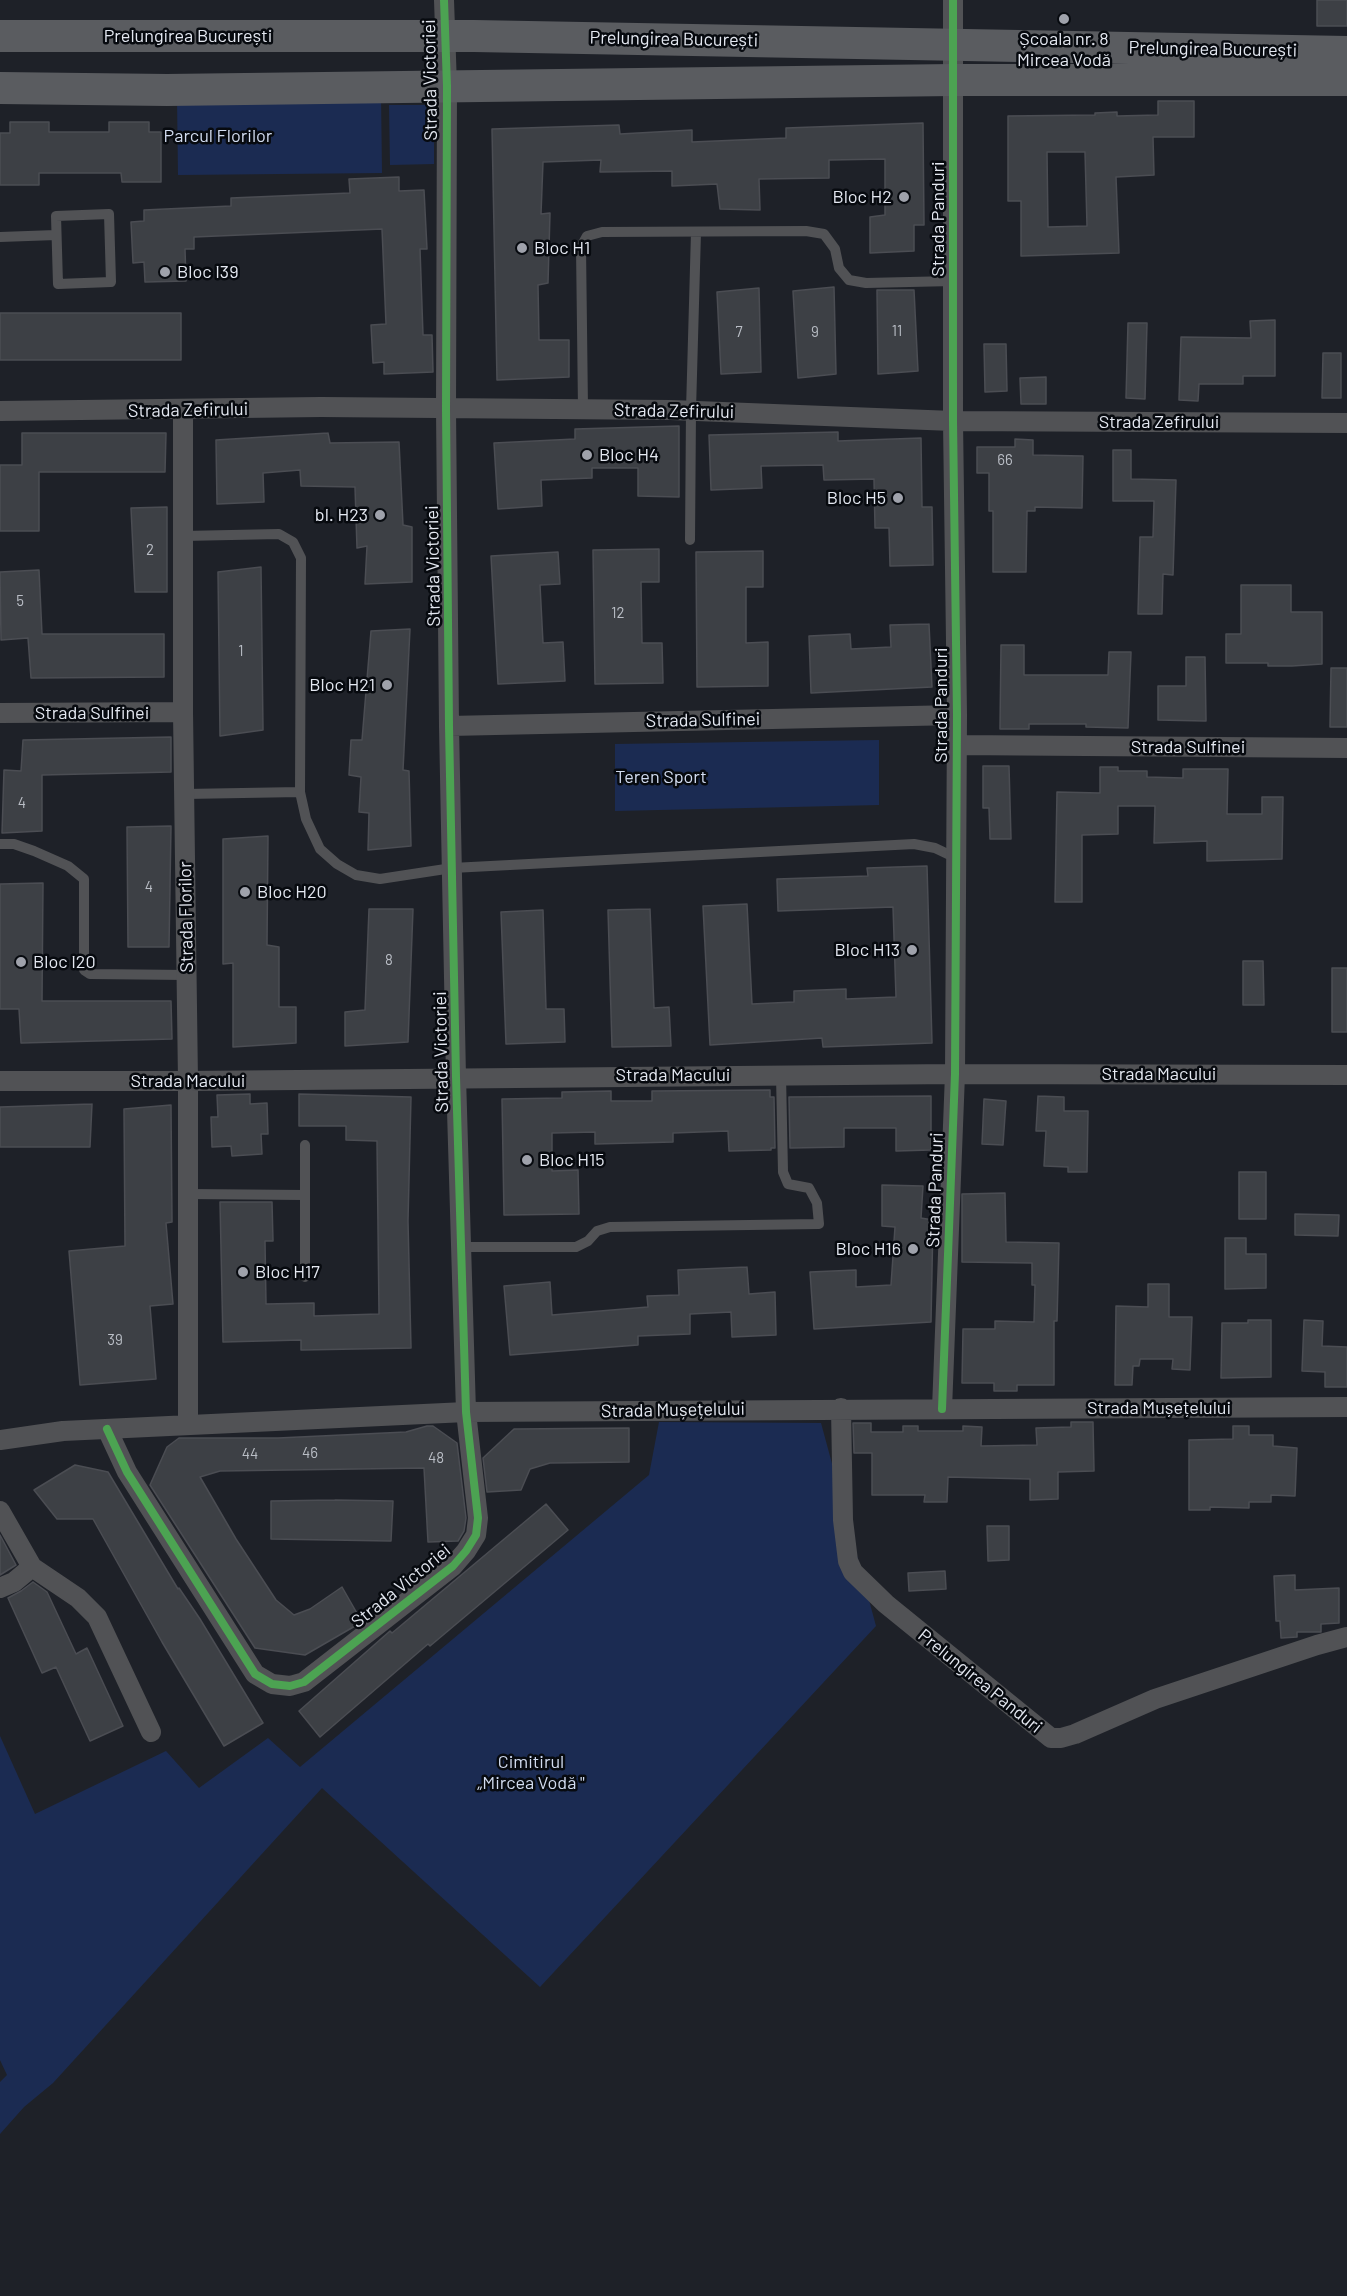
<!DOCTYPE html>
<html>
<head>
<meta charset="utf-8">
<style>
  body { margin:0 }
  canvas { display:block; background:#1e2128 }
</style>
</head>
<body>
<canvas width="1347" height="2296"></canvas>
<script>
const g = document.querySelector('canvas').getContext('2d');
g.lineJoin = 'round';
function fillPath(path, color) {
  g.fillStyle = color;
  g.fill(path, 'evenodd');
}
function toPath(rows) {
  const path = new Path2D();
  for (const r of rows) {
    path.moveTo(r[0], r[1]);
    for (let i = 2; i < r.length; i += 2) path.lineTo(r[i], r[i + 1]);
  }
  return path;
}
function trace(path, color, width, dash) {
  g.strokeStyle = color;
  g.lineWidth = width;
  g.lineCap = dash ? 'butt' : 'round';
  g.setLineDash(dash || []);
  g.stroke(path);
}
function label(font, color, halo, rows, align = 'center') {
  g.font = font + ' Barlow,sans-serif';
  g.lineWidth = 5;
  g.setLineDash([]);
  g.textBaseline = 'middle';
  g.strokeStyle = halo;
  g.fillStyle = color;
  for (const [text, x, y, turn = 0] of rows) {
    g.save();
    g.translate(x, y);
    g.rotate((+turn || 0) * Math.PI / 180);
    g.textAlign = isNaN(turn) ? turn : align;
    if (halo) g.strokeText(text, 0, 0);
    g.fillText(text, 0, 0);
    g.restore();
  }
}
fillPath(toPath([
  [381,95,382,173,178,175,177,97],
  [389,105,434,105,434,164,390,165],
  [879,740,879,805,615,811,615,744],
  [659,1422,821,1423,876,1626,540,1987,322,1788,53,2083,24,2107,0,2134,0,2082,7,2075,0,2060,0,1736,35,1814,166,1751,199,1788,268,1738,300,1767,649,1475]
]), '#1b2b52');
const building = toPath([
  [1317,0,1347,0,1347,26,1317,26,1317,0],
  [1158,101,1194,101,1194,137,1153,137,1154,175,1116,177,1119,253,1021,256,1021,201,1008,201,1008,116,1095,115,1095,113,1117,112,1117,116,1158,115,1158,101],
  [1047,152,1085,152,1087,226,1048,227,1047,152],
  [10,122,49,122,49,132,109,132,109,122,149,122,149,132,161,132,161,182,122,182,121,173,39,173,39,185,0,185,0,133,10,133,10,122],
  [923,123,924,225,914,225,914,251,870,253,870,217,885,215,885,159,829,160,829,178,759,179,760,210,720,209,717,184,672,186,672,171,600,172,601,160,543,162,541,214,550,213,548,283,538,285,539,340,569,340,569,377,497,380,492,129,619,125,620,134,692,130,692,142,786,138,786,128,923,123],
  [399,177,399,191,424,190,427,249,420,249,423,335,432,335,433,372,384,374,384,362,373,363,371,325,386,324,382,229,194,237,194,249,185,249,186,281,145,282,144,262,133,263,131,222,144,221,144,210,231,206,231,198,350,193,349,179,399,177],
  [834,287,836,374,798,378,793,291,834,287],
  [759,288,761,372,721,374,717,292,759,288],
  [877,290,914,290,918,371,878,374,877,290],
  [0,313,181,313,181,360,0,360,0,313],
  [1275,320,1275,376,1243,376,1243,384,1199,384,1198,401,1179,400,1181,337,1251,338,1250,321,1275,320],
  [1128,323,1147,323,1145,399,1126,398,1128,323],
  [984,344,1006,344,1007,391,985,392,984,344],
  [1323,353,1341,353,1341,398,1322,398,1323,353],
  [1046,377,1046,404,1021,404,1020,378,1046,377],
  [679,426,679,497,638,496,638,468,592,468,592,478,541,480,542,506,498,509,494,443,575,439,575,429,679,426],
  [838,432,838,441,921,438,922,507,932,507,933,565,890,566,889,528,875,528,874,479,824,480,823,465,761,466,762,488,711,490,709,435,838,432],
  [22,433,166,433,165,472,39,472,39,531,0,531,0,465,22,465,22,433],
  [328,433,330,443,399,442,403,525,412,527,412,582,365,584,367,546,357,548,355,487,301,486,300,470,263,473,264,502,217,504,216,440,328,433],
  [1015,439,1033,440,1033,455,1083,456,1082,508,1035,507,1035,511,1027,511,1026,572,993,572,993,511,989,511,989,473,977,473,977,447,1015,447,1015,439],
  [1113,450,1131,450,1131,479,1176,480,1173,575,1163,574,1162,614,1138,614,1140,537,1153,537,1154,501,1113,501,1113,450],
  [167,507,167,592,135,592,131,508,167,507],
  [659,549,659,582,641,582,642,643,662,643,663,683,595,684,593,550,659,549],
  [763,551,763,587,746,587,746,643,768,642,768,686,697,687,696,552,763,551],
  [558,552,560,584,540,585,543,643,563,642,565,681,498,684,491,556,558,552],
  [261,567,263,730,220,736,218,572,261,567],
  [39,570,42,634,164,634,164,677,31,678,28,638,1,640,0,572,39,570],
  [1241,585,1291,585,1291,612,1322,612,1322,664,1292,666,1268,666,1268,663,1226,663,1226,634,1241,634,1241,585],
  [929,624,932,687,811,693,809,636,850,634,851,649,891,647,890,625,929,624],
  [410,629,403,770,409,771,411,846,368,850,369,813,359,812,361,777,349,775,351,740,362,740,371,631,410,629],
  [1001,645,1024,645,1024,675,1108,675,1109,652,1131,652,1128,728,1086,727,1086,724,1029,724,1029,729,1000,729,1001,645],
  [1186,657,1205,657,1206,721,1158,720,1158,686,1186,686,1186,657],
  [1331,668,1347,668,1347,727,1330,727,1331,668],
  [171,737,171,772,42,775,42,831,2,833,4,770,21,771,23,740,171,737],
  [983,766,1009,766,1011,839,990,839,989,808,983,808,983,766],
  [1100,767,1118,767,1118,771,1147,771,1147,777,1183,778,1183,769,1228,769,1227,814,1262,814,1262,797,1283,797,1282,859,1207,861,1207,841,1154,843,1155,806,1118,806,1118,834,1082,835,1082,902,1055,902,1057,792,1100,793,1100,767],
  [171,826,169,947,128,947,127,827,171,826],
  [268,836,267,945,279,947,279,1007,296,1007,296,1043,233,1047,233,963,223,964,223,839,268,836],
  [927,866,932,1043,823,1047,822,1038,710,1045,703,906,747,904,752,1004,794,1002,794,991,846,989,846,999,896,997,893,907,778,911,777,879,868,876,867,868,927,866],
  [43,883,42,1001,171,1001,172,1039,21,1043,19,1009,0,1009,0,884,43,883],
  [369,909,413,909,408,1042,345,1046,345,1012,365,1010,369,909],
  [650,909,654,1008,669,1007,671,1046,612,1047,608,910,650,909],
  [543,910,546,1009,564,1009,565,1042,506,1044,501,912,543,910],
  [1243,961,1263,961,1264,1005,1243,1005,1243,961],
  [1332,968,1347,968,1347,1032,1332,1032,1332,968],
  [770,1090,770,1097,774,1097,775,1148,771,1148,771,1150,729,1151,728,1131,673,1133,673,1142,595,1144,595,1132,552,1133,552,1171,578,1170,579,1214,504,1215,502,1099,562,1098,562,1092,611,1091,611,1101,652,1101,652,1091,770,1090],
  [250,1094,250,1104,267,1103,268,1134,261,1134,262,1154,232,1156,231,1146,212,1147,211,1117,218,1117,217,1095,250,1094],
  [299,1094,411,1097,408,1221,411,1348,301,1350,301,1340,223,1342,220,1202,272,1202,273,1241,265,1241,266,1304,314,1303,314,1316,379,1314,377,1141,346,1140,346,1126,299,1126,299,1094],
  [931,1096,931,1150,896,1151,896,1128,844,1128,844,1147,790,1148,789,1097,931,1096],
  [1038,1096,1064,1097,1064,1111,1088,1111,1087,1172,1068,1172,1068,1167,1044,1166,1046,1131,1036,1131,1038,1096],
  [984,1099,1006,1101,1003,1145,982,1144,984,1099],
  [92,1104,90,1147,0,1147,0,1107,92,1104],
  [171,1105,172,1222,166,1223,173,1304,150,1306,156,1379,80,1385,69,1251,125,1246,124,1109,171,1105],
  [1239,1172,1266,1172,1266,1219,1239,1219,1239,1172],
  [882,1185,923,1186,921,1218,933,1220,931,1322,814,1329,810,1272,856,1270,856,1287,891,1285,895,1227,882,1226,882,1185],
  [1005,1193,1006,1242,1059,1243,1057,1321,1054,1321,1054,1385,1017,1385,1017,1391,994,1391,994,1383,962,1383,963,1329,995,1329,995,1321,1034,1322,1035,1285,1032,1285,1032,1263,962,1262,962,1194,1005,1193],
  [1295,1214,1339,1215,1338,1236,1295,1235,1295,1214],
  [1225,1238,1246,1238,1246,1254,1266,1254,1266,1288,1225,1289,1225,1238],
  [747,1267,749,1294,775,1292,776,1335,732,1337,731,1312,690,1314,690,1334,638,1336,638,1345,510,1355,504,1286,550,1282,552,1315,648,1307,647,1296,679,1295,678,1270,747,1267],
  [1148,1284,1169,1284,1169,1317,1192,1317,1190,1370,1172,1369,1173,1359,1140,1359,1139,1366,1133,1366,1132,1385,1115,1385,1116,1306,1148,1307,1148,1284],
  [1248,1320,1271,1320,1271,1377,1221,1378,1222,1323,1248,1323,1248,1320],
  [1304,1320,1323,1321,1322,1346,1347,1347,1347,1387,1325,1387,1325,1372,1302,1371,1304,1320],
  [1071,1422,1093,1422,1094,1471,1058,1472,1058,1499,1030,1500,1030,1479,948,1477,947,1502,924,1502,925,1495,872,1495,872,1453,854,1453,853,1423,871,1423,871,1432,903,1432,903,1426,918,1426,918,1431,963,1431,963,1426,982,1427,981,1446,1037,1445,1036,1428,1071,1427,1071,1422],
  [427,1426,433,1426,457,1443,466,1518,464,1531,458,1541,428,1542,424,1468,220,1471,200,1477,236,1539,276,1600,294,1615,310,1609,342,1587,362,1622,305,1655,255,1648,150,1485,167,1447,179,1438,278,1438,406,1432,427,1426],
  [1233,1426,1249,1426,1249,1435,1273,1435,1273,1446,1297,1448,1295,1496,1271,1495,1271,1502,1249,1502,1249,1508,1210,1507,1210,1510,1189,1510,1189,1440,1233,1439,1233,1426],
  [629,1428,629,1462,550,1463,530,1469,521,1490,487,1492,483,1458,514,1429,629,1428],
  [75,1465,108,1472,178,1589,179,1588,200,1619,263,1723,224,1746,162,1642,93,1519,57,1519,34,1490,75,1465],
  [335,1500,393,1501,391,1541,271,1539,271,1501,335,1500],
  [546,1504,568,1530,430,1646,428,1644,320,1737,299,1711,390,1631,392,1633,546,1504],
  [987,1526,1009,1526,1009,1560,988,1561,987,1526],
  [0,1535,16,1565,0,1575,0,1535],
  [945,1571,946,1589,909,1591,908,1573,945,1571],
  [1295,1575,1295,1590,1339,1588,1339,1623,1321,1624,1321,1632,1297,1632,1297,1637,1281,1638,1280,1621,1276,1621,1274,1576,1295,1575],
  [33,1582,47,1592,76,1654,87,1648,123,1726,90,1741,56,1667,42,1673,8,1598,21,1591,33,1582]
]);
fillPath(building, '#3d4045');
trace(building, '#4b4d53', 1.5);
trace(toPath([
  [109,214,111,282,58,284,56,216,109,214],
  [0,237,56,235],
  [583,409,581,247,587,236,602,232,806,231,824,234,835,249,839,268,849,280,866,283,953,281],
  [183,536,279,534,293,542,301,558,300,792,306,819,320,849,337,864,356,875,380,879,452,868,914,844,935,848,956,858],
  [690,540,691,410,696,232],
  [185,794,300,792],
  [0,844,14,844,34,851,68,866,84,879,84,970,90,974,187,975],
  [305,1145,305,1277],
  [188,1194,304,1195],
  [461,1247,576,1247,588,1241,597,1231,610,1227,819,1224,817,1203,809,1188,788,1184,783,1172,781,1075]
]), '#515255', 10);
trace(toPath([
  [183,410,183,712,188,1081,188,1424],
  [0,411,321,407,671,410,953,421,1347,423],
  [0,713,183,712],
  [449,726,957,715],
  [957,745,1347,748],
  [0,1081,188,1081,955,1074,1347,1075],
  [841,1408,843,1520,848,1561,853,1572,886,1604,1051,1738,1061,1738,1075,1734,1155,1699,1317,1645,1347,1637],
  [942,1409,955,1074,957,715,953,421,953,0],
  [107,1429,127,1472,255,1674,272,1684,290,1686,304,1682,453,1566,466,1551,476,1535,478,1518,466,1412,456,1077,449,726,446,409,447,86,444,0],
  [0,1440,63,1431,466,1412,1347,1407],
  [0,1511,32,1567,78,1598,97,1617,151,1732],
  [0,1588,14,1582,32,1567]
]), '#515255', 20);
trace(toPath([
  [0,36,474,36,1347,52],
  [0,88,167,90,953,80,1347,80]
]), '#5a5c60', 32);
trace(toPath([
  [942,1409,955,1074,957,715,953,421,953,0],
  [107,1429,127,1472,255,1674,272,1684,290,1686,304,1682,453,1566,466,1551,476,1535,478,1518,466,1412,456,1077,449,726,446,409,447,86,444,0]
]), '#4ca352', 8);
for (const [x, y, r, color] of [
  [1064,19,6,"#9fa2ab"],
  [904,197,6,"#9fa2ab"],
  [522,248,6,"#9fa2ab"],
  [165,272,6,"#9fa2ab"],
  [587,455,6,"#9fa2ab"],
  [898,498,6,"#9fa2ab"],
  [380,515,6,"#9fa2ab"],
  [387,685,6,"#9fa2ab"],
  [245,892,6,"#9fa2ab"],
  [912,950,6,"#9fa2ab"],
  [21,962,6,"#9fa2ab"],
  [527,1160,6,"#9fa2ab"],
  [913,1249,6,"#9fa2ab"],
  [243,1272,6,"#9fa2ab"]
]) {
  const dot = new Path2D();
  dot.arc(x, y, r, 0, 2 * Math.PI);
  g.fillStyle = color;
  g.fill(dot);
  trace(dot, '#070a0f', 2);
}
label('15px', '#babec6', null, [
  ["11",897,331],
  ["7",739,332],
  ["9",815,332],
  ["66",1005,460],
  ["2",150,550],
  ["5",20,601],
  ["12",618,613],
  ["1",241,651],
  ["4",22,803],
  ["4",149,887],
  ["8",389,960],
  ["39",115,1340],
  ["46",310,1453],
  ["44",250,1454],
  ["48",436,1458]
]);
label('18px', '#e4e8f1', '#070a0f', [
  ["Prelungirea București",188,36],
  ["Prelungirea București",674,39,1],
  ["Prelungirea București",1213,49,1],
  ["Strada Victoriei",430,80,-91],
  ["Strada Panduri",938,219,-90],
  ["Strada Zefirului",188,410,-1],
  ["Strada Zefirului",674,411,1],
  ["Strada Zefirului",1159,422],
  ["Strada Victoriei",433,566,-91],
  ["Strada Panduri",941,705,-90],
  ["Strada Sulfinei",92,713],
  ["Strada Sulfinei",703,720,-1],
  ["Strada Sulfinei",1188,747],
  ["Strada Florilor",186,917,-91],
  ["Strada Victoriei",441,1052,-91],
  ["Strada Macului",1159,1074],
  ["Strada Macului",673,1075],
  ["Strada Macului",188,1081],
  ["Strada Panduri",935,1190,-88],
  ["Strada Mușețelului",1159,1408],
  ["Strada Mușețelului",673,1410,-1],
  ["Strada Victoriei",401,1586,-39],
  ["Prelungirea Panduri",980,1681,39]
]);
label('18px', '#e4e8f1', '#070a0f', [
  ["Școala nr. 8",1064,39,"center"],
  ["Mircea Vodă",1064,60,"center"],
  ["Bloc H2",892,197,"right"],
  ["Bloc H1",534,248],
  ["Bloc I39",177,272],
  ["Bloc H4",599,455],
  ["Bloc H5",886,498,"right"],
  ["bl. H23",368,515,"right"],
  ["Bloc H21",375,685,"right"],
  ["Bloc H20",257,892],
  ["Bloc H13",900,950,"right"],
  ["Bloc I20",33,962],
  ["Bloc H15",539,1160],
  ["Bloc H16",901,1249,"right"],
  ["Bloc H17",255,1272]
], 'left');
label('18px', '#d3ddf1', '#070a0f', [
  ["Parcul Florilor",218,136],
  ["Teren Sport",661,777],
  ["Cimitirul",531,1762],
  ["„Mircea Vodă \"",531,1783]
]);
</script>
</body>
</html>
